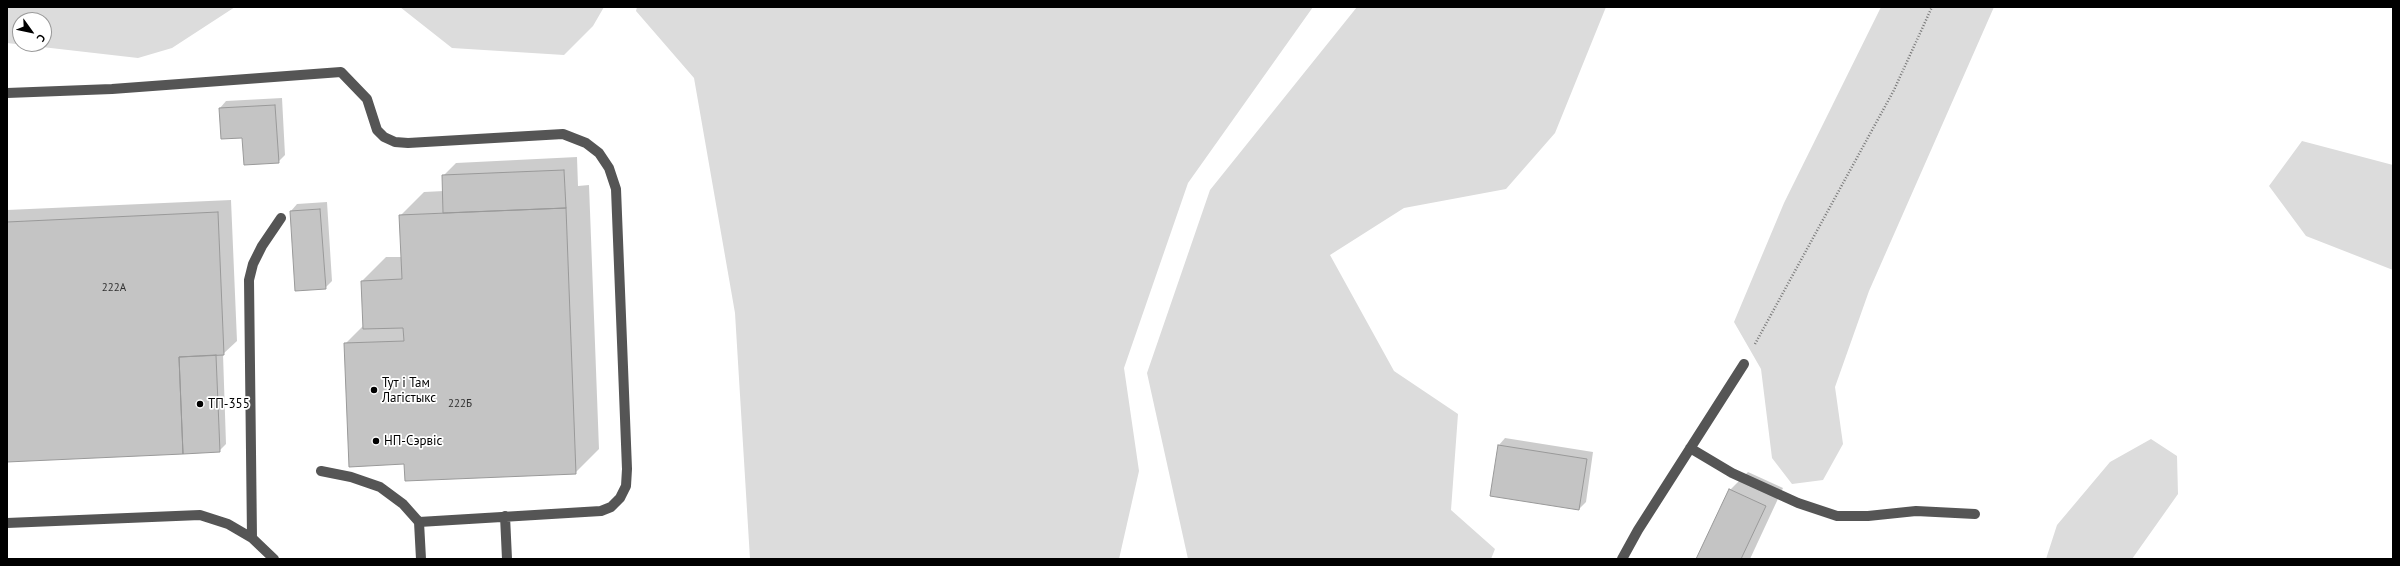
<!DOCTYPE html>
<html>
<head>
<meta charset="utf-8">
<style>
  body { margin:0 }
  #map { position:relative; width:2400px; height:566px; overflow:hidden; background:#fff; font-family:"PT Sans",sans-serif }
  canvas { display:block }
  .frame { position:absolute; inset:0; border:8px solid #000; pointer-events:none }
  .north { position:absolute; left:12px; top:12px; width:40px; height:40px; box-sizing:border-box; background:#fff; border:1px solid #999; border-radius:50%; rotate:123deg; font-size:11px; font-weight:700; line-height:16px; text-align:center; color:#000 }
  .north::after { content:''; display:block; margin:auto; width:14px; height:18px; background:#000; clip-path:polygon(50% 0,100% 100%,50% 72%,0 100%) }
</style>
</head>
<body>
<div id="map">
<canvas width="2400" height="566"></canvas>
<div class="frame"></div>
<div class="north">С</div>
</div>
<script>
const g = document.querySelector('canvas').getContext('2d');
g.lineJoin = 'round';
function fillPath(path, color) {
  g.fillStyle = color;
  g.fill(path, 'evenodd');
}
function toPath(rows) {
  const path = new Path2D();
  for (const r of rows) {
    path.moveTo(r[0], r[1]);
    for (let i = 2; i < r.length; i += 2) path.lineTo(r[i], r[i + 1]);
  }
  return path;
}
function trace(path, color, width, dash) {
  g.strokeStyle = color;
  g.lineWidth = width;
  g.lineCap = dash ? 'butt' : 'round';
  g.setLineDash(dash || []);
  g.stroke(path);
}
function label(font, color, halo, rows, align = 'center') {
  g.font = font + ' "PT Sans",sans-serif';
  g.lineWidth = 3.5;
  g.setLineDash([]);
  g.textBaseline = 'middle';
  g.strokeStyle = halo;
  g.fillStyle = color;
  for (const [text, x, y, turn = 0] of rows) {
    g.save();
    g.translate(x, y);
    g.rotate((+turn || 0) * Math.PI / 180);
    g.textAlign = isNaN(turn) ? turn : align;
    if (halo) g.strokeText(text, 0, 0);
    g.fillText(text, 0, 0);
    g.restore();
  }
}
fillPath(toPath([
  [7,7,235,7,172,48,138,58,7,43],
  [20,20,44,20,44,44,20,44],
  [400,7,604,7,593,26,564,55,452,48],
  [637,7,1313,7,1188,183,1124,368,1139,471,1119,559,750,559,735,313,694,78,636,11],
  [1357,7,1606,7,1555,133,1506,189,1404,208,1330,255,1394,371,1458,414,1451,510,1495,549,1491,559,1188,559,1147,373,1210,190],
  [1881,7,1994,7,1869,291,1835,387,1843,444,1823,480,1792,484,1772,458,1761,369,1734,322,1784,203],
  [2302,141,2393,165,2393,270,2306,236,2269,186],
  [2151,439,2177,456,2178,494,2132,559,2046,559,2057,525,2110,462]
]), '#dcdcdc');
fillPath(toPath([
  [282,98,285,155,278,162,243,137,220,108,226,101],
  [577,157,578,186,589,185,599,449,575,473,405,463,345,344,364,325,362,281,386,257,402,257,400,216,424,192,444,191,443,176,456,163],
  [231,200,237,341,223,354,226,444,219,451,7,461,7,210],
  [327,202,332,281,325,288,291,211,297,204],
  [1505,438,1593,452,1586,502,1579,509,1499,445],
  [1748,472,1783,488,1750,559,1697,559,1730,490]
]), '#0003');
const building = toPath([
  [275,105,279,163,244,165,242,138,221,139,219,108,275,105],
  [564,170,566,208,443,213,442,175,564,170],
  [566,208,576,474,405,481,404,464,349,467,344,343,404,341,403,328,363,329,361,281,402,279,399,215,566,208],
  [320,209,326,289,295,291,290,211,320,209],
  [218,212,224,355,179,357,183,454,7,462,7,222,218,212],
  [216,355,220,452,183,454,179,357,216,355],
  [1498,445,1587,459,1579,510,1490,496,1498,445],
  [1729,489,1766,506,1741,559,1696,559,1729,489]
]);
fillPath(building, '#c4c4c4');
trace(building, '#999', 1);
trace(toPath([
  [1755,344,1894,90,1932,7]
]), '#777', 2.5, [1, 2]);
trace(toPath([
  [7,93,112,89,341,72,367,99,377,130,384,137,395,142,408,143,563,134,586,143,599,153,609,168,616,189,627,469,626,486,620,498,611,507,601,511,419,522,403,504,380,487,351,477,321,471],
  [1690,448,1732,473,1798,503,1837,516,1868,516,1916,511,1975,514],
  [505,516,507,559],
  [419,522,421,559],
  [7,523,200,515,228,524,252,538,274,559],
  [252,538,249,280,253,264,262,246,281,218],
  [1622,559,1638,530,1744,364]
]), '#555', 10);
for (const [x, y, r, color] of [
  [374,390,4,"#000"],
  [200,404,4,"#000"],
  [376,441,4,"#000"]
]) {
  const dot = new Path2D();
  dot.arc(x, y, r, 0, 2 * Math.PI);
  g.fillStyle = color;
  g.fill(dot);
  trace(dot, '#fff', 1.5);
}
label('11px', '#313131', null, [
  ["222А",114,288],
  ["222Б",460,404]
]);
label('13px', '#000', '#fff', [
  ["Тут і Там",382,383],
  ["Лагістыкс",382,398],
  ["ТП-355",208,404],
  ["НП-Сэрвіс",384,441]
], 'left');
</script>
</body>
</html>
